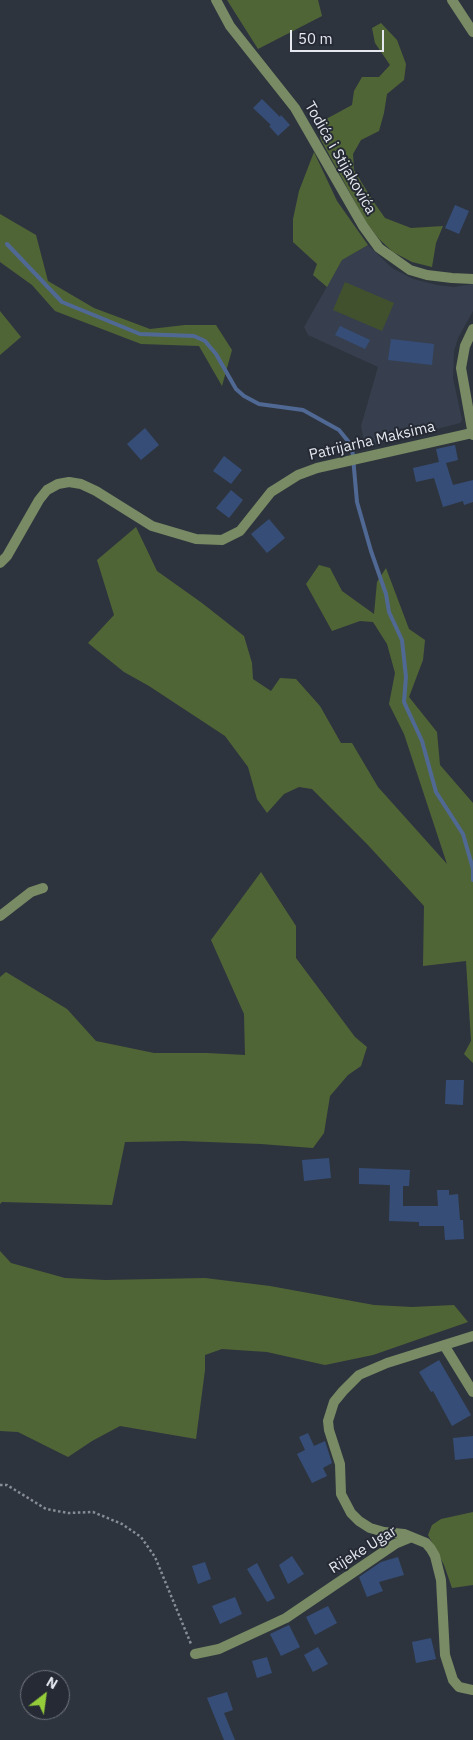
<!DOCTYPE html>
<html>
<head>
<meta charset="utf-8">
<style>
  body { margin:0 }
  #map { position:relative; width:473px; height:1740px; overflow:hidden; background:#2e343e; font-family:"IBM Plex Sans",sans-serif }
  canvas { display:block }
  .north { position:absolute; left:20px; top:1670px; width:50px; height:50px; box-sizing:border-box; background:#252a34; border:1px solid #72767f; border-radius:50%; rotate:30deg; font-size:14px; font-weight:700; line-height:20px; text-align:center; color:#e5e8ef }
  .north::after { content:''; display:block; margin:auto; width:18px; height:22px; background:#95cc3a; clip-path:polygon(50% 0,100% 100%,50% 72%,0 100%) }
  .scale { position:absolute; left:290px; top:30px; width:94px; height:22px; box-sizing:border-box; border:2px solid #e5e8ef; border-top:0; padding-left:6px; font-size:15px; line-height:18px; white-space:nowrap; color:#e5e8ef; -webkit-text-stroke:4px #252a34; paint-order:stroke }
</style>
</head>
<body>
<div id="map">
<canvas width="473" height="1740"></canvas>
<div class="north">N</div>
<div class="scale">50 m</div>
</div>
<script>
const g = document.querySelector('canvas').getContext('2d');
g.lineJoin = 'round';
function fill(path, color) { g.fillStyle = color; g.fill(path, 'evenodd'); }
const shape = rows => new Path2D(rows.map(r => 'M' + r).join(''));
function strokePath(path, color, width, dash) { g.strokeStyle = color; g.lineWidth = width; g.lineCap = dash ? 'butt' : 'round'; g.setLineDash(dash || []); g.stroke(path); }
function drawText(font, color, halo, rows, align = 'center') {
  g.font = font + ' "IBM Plex Sans",sans-serif'; g.lineWidth = 4; g.setLineDash([]); g.textBaseline = 'middle'; g.strokeStyle = halo; g.fillStyle = color; for (const [text, x, y, turn = 0] of rows) {
    g.save(); g.translate(x, y); g.rotate((+turn || 0) * Math.PI / 180); g.textAlign = isNaN(turn) ? turn : align; if (halo) g.strokeText(text, 0, 0); g.fillText(text, 0, 0); g.restore();
  }
}
const built = shape([
  [368,245,392,268,413,279,437,285,454,287,473,284,473,311,458,338,454,351,453,378,462,420,460,423,371,446,364,441,361,426,378,367,308,335,304,327,342,260]
]);
const green = shape([
  [345,282,394,303,382,331,333,310]
]);
const forest = shape([
  [227,0,318,0,322,16,258,49],
  [381,23,397,40,406,64,404,80,387,94,384,113,379,131,361,140,353,154,354,170,373,201,385,218,411,228,443,226,436,243,432,267,412,262,393,252,379,239,366,222,321,140,317,124,352,105,354,91,362,77,379,77,390,65,375,43,372,28],
  [314,152,337,201,368,245,342,260,327,287,313,275,317,264,293,242,293,219,299,191],
  [0,214,36,235,48,281,94,308,150,329,185,325,216,325,232,350,222,386,199,346,141,344,55,311,32,285,0,262],
  [0,311,21,337,0,355],
  [136,527,157,571,202,603,244,636,252,663,253,679,271,691,280,678,296,679,320,706,341,743,352,743,378,787,447,864,404,734,389,704,395,673,387,644,373,622,360,621,332,631,306,584,319,565,330,568,342,591,374,614,377,582,386,568,409,629,425,640,423,660,409,697,437,732,440,765,473,803,473,1063,464,1054,471,1041,466,961,423,966,424,906,367,844,312,789,299,787,284,794,267,813,257,799,248,767,225,736,149,686,124,672,88,643,114,615,97,560],
  [261,872,296,926,296,958,355,1037,367,1047,361,1066,348,1075,330,1096,324,1133,313,1148,261,1144,183,1141,125,1142,112,1205,2,1202,0,1204,0,977,6,972,67,1009,96,1041,154,1053,207,1053,245,1055,244,1014,211,940],
  [0,1251,11,1263,65,1278,105,1280,205,1278,270,1286,374,1305,412,1307,454,1305,468,1322,373,1355,325,1365,267,1352,222,1349,205,1355,205,1370,196,1439,120,1426,92,1441,68,1457,18,1432,0,1431],
  [473,1512,473,1585,452,1588,444,1565,428,1535,432,1525,441,1519]
]);
const stream = shape([
  [7,244,62,302,140,334,194,336,205,341,216,354,236,389,244,396,259,404,303,410,339,430,352,446,357,502,371,551,386,594,389,612,402,640,406,677,404,702,422,741,436,792,463,834,473,869,473,880]
]);
const building = shape([
  [262,99,280,117,281,115,290,125,278,136,269,126,271,125,253,108],
  [455,205,469,211,459,234,445,228],
  [340,326,370,340,365,349,335,335],
  [391,339,434,344,432,365,388,360],
  [145,428,159,445,141,460,127,444],
  [455,445,458,460,446,463,453,485,473,480,473,502,464,505,463,501,443,507,434,478,416,482,413,468,439,462,436,449],
  [224,456,242,470,231,484,213,471],
  [231,490,243,500,229,518,216,508],
  [269,519,285,538,267,553,251,534],
  [446,1080,464,1080,463,1105,445,1104],
  [329,1158,331,1178,304,1181,302,1160],
  [359,1168,410,1170,409,1186,403,1186,403,1206,438,1206,437,1190,449,1190,449,1195,458,1194,460,1220,463,1220,464,1239,445,1240,444,1226,419,1226,419,1222,389,1221,390,1185,359,1184],
  [439,1360,471,1415,452,1426,433,1391,431,1392,419,1372],
  [308,1433,314,1446,325,1441,332,1463,323,1468,327,1476,312,1483,297,1454,305,1450,299,1437],
  [473,1436,473,1458,455,1460,453,1438],
  [292,1556,304,1574,288,1584,279,1565],
  [398,1557,404,1575,379,1582,383,1591,367,1597,359,1577,381,1562],
  [205,1562,211,1579,198,1584,192,1566],
  [257,1563,275,1598,267,1602,247,1569],
  [235,1597,242,1614,220,1624,212,1606],
  [328,1606,337,1623,315,1635,306,1617],
  [289,1625,300,1647,281,1656,270,1634],
  [431,1638,436,1659,416,1663,412,1642],
  [318,1647,328,1664,313,1672,304,1655],
  [267,1657,272,1673,257,1678,252,1661],
  [227,1692,233,1710,224,1713,235,1740,224,1740,207,1698]
]);
const path = shape([
  [0,1485,7,1485,46,1509,68,1513,93,1512,122,1524,141,1537,155,1557,191,1644]
]);
const minor = shape([
  [216,0,230,26,295,108,363,226,379,248,410,270,427,275,452,278,473,279],
  [452,0,473,32],
  [0,563,7,556,39,500,47,490,58,484,69,482,81,484,96,491,152,526,196,539,222,540,240,531,271,492,298,475,317,468,472,433],
  [0,916,31,892,43,888],
  [473,1336,387,1363,359,1375,343,1391,334,1402,328,1421,329,1430,340,1464,341,1494,351,1513,359,1521,370,1528,384,1532,404,1534,426,1543,431,1549,435,1556,441,1580,445,1655,453,1680,459,1687,473,1690],
  [444,1345,473,1392],
  [195,1654,219,1649,286,1618,395,1544,412,1537]
]);
const tertiary = shape([
  [473,329,465,346,461,368,473,435]
]);
const streetNames = [
  ["Todića i Stijakovića",340,158,60],
  ["Patrijarha Maksima",372,441,-13],
  ["Rijeke Ugar",363,1550,-32]
];
fill(built, '#373f4e');
fill(green, '#41512d');
fill(forest, '#506536');
strokePath(stream, '#506994', 4);
fill(building, '#364e77');
strokePath(path, '#888d95', 2.5, [2.5, 2.5]);
strokePath(minor, '#798b64', 10);
strokePath(tertiary, '#798b64', 10);
drawText('15px', '#e5e8ef', '#252a34', streetNames);
</script>
</body>
</html>
